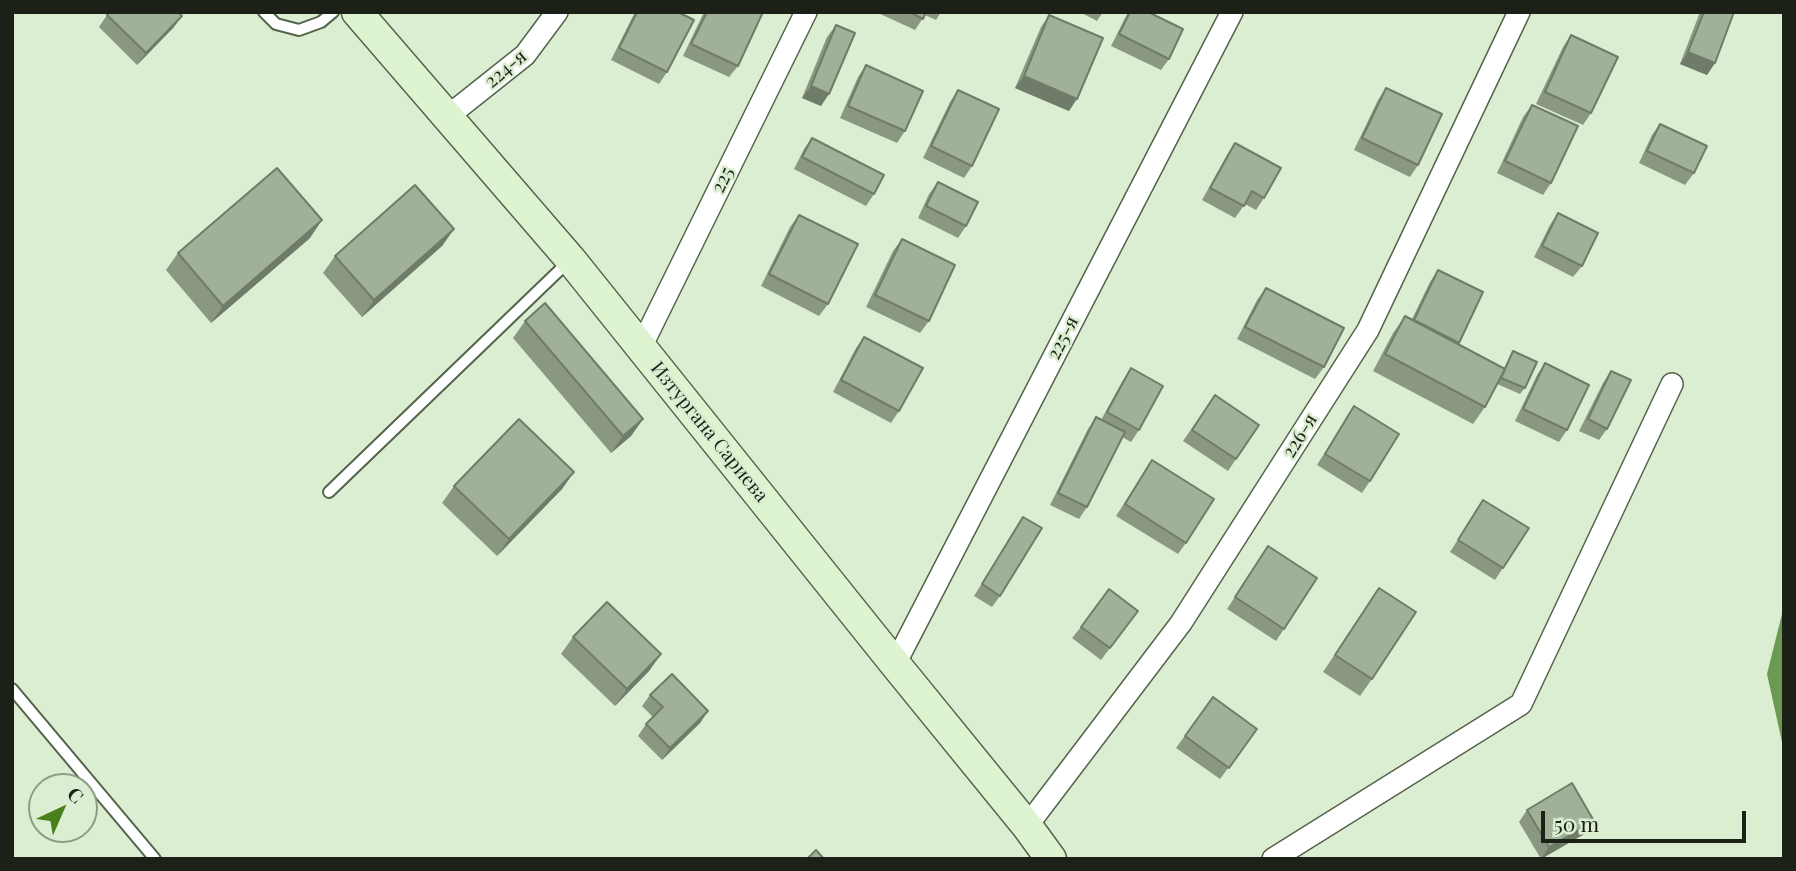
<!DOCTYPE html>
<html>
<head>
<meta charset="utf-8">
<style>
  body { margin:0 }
  #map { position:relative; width:1796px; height:871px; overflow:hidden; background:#dbeed2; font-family:"Playfair Display",serif }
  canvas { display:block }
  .frame { position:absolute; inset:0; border:14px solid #1b2117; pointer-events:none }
  .north { position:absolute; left:28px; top:773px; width:70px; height:70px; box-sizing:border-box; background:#dbeed2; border:2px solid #8e9c87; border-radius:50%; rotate:44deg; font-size:19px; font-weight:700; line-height:28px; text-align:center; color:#1b2117 }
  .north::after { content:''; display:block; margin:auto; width:24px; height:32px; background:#48811c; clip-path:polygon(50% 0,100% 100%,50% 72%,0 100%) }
  .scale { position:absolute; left:1541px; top:811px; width:205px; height:32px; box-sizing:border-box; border:4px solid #1b2117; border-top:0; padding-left:9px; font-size:21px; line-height:24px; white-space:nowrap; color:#1b2117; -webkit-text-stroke:5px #dbeed2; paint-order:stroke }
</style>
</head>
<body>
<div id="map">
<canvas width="1796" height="871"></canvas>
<div class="frame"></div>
<div class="north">С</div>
<div class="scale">50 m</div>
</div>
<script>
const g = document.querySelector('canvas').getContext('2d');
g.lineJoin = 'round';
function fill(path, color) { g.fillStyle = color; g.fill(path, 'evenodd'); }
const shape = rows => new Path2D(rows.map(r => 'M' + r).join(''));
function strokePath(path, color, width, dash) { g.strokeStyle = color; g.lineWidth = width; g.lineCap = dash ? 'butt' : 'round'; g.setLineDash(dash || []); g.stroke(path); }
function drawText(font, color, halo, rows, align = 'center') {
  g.font = font + ' "Playfair Display",serif'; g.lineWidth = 5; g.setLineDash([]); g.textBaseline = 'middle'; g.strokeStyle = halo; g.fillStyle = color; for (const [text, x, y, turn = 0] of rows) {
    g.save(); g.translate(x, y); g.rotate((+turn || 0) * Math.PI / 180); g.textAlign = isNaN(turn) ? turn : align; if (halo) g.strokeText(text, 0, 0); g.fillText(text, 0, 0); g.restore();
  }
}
const water = shape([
  [1784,606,1784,751,1767,674]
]);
const lane = shape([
  [264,12,276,24,299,30,321,22,333,12],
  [329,492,569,261],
  [12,689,155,859]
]);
const street = shape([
  [447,117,525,55,557,12],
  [641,347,806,12],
  [895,664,1232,12],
  [1027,826,1181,623,1368,330,1519,12],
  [1273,859,1521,704,1672,384]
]);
const secondary = shape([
  [357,12,571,260,895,664,1027,826,1051,859]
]);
const wall = shape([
  [635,12,678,12,667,72,659,84,611,60],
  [704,12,763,12,738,66,729,77,683,56],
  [876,12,941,12,936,20,925,15,915,30],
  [1080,12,1103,12,1097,21],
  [1128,12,1148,12,1169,59,1161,70,1111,46],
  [1700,12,1734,12,1715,63,1707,75,1680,64],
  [107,15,182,16,173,28,137,65,99,27],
  [1049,15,1069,111,1015,88,1041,27],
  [836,25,821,106,802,98,827,37],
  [1571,35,1591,113,1583,125,1536,104,1563,47],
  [866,65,905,131,897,143,840,118,858,77],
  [1386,88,1418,165,1410,177,1354,150,1378,100],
  [958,90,972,166,964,178,923,158,950,102],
  [1532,105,1551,183,1543,195,1497,173,1523,117],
  [1660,124,1694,173,1685,185,1639,163,1652,135],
  [812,138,874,194,866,206,794,169,804,149],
  [1235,143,1264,198,1256,210,1245,204,1235,218,1202,200,1227,155],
  [938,182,966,226,958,238,918,218,929,194],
  [1558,213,1582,266,1573,277,1534,257,1550,225],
  [799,215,828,304,819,316,761,286,790,227],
  [454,229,442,246,362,317,323,273,335,256],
  [310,238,211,323,166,270,178,253],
  [902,239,929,321,920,333,866,307,893,251],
  [1438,270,1458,344,1504,368,1513,351,1525,388,1520,394,1497,384,1485,407,1473,424,1373,371,1393,333,1405,316,1412,319,1430,282],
  [1266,288,1324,367,1315,379,1237,339,1257,300],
  [525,321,643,419,631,436,611,453,513,338],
  [864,337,899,411,891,423,833,392,856,348],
  [1545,363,1567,430,1559,442,1515,421,1537,375],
  [1131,368,1139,430,1131,442,1122,437,1087,507,1079,519,1050,505,1088,429,1096,417,1101,420,1123,380],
  [1611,371,1607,429,1599,440,1579,431,1603,383],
  [1215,395,1259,425,1228,471,1183,441],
  [1354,406,1370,481,1362,493,1317,465],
  [1152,460,1186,543,1178,554,1116,516],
  [574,472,562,489,497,556,442,503,454,486],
  [1483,500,1503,568,1495,580,1450,552],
  [1023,517,1000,596,992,607,974,596],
  [1268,546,1284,629,1276,641,1227,609],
  [1379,588,1372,679,1360,696,1323,672],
  [1138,611,1101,660,1072,638,1081,627],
  [573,637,661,654,649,671,615,706,561,654],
  [650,695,708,711,700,723,662,760,638,736,646,724,653,717,642,706],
  [1213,697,1257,729,1220,779,1176,748],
  [1527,810,1586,833,1541,859,1519,822]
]);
const shadedWall = shape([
  [182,16,173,28,137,65,146,53],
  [1688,52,1715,63,1707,75,1680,64],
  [1024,76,1077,99,1069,111,1015,88],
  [811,86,829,94,821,106,802,98],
  [322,220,310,238,211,323,223,306],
  [454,229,442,246,362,317,374,300],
  [643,419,631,436,611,453,623,436],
  [574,472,562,489,497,556,509,539],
  [661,654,649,671,615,706,627,689],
  [708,711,700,723,662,760,670,748],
  [1594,821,1586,833,1541,859,1549,847]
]);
const building = shape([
  [110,12,178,12,182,16,146,53,107,15,110,12],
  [637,12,678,12,694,20,667,72,619,48,637,12],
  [707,12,763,12,738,66,691,44,707,12],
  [910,12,926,12,923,19,910,12],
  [1130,12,1148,12,1183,29,1169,59,1119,34,1130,12],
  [1704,12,1734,12,1715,63,1688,52,1704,12],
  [1049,15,1103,38,1077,99,1024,76,1049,15],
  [836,25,855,33,829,94,811,86,836,25],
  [1571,35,1618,57,1591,113,1545,92,1571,35],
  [866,65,923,91,905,131,848,106,866,65],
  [1386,88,1442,114,1418,165,1362,138,1386,88],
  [958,90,999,109,972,166,931,146,958,90],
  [1532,105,1578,126,1551,183,1505,161,1532,105],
  [1660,124,1707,146,1694,173,1647,151,1660,124],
  [812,138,884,175,874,194,802,157,812,138],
  [1235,143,1281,168,1264,198,1252,191,1244,206,1210,188,1235,143],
  [277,168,322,220,223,306,178,253,277,168],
  [938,182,978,202,966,226,926,206,938,182],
  [415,185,454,229,374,300,335,256,415,185],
  [1558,213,1598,233,1582,266,1542,246,1558,213],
  [799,215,858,244,828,304,769,274,799,215],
  [902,239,955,265,929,321,875,295,902,239],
  [1438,270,1483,292,1459,343,1414,320,1438,270],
  [1266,288,1344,328,1324,367,1245,327,1266,288],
  [545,303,643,419,623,436,525,321,545,303],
  [1405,316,1505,369,1485,407,1385,354,1405,316],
  [864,337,923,368,899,411,841,380,864,337],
  [1513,351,1537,362,1525,388,1501,378,1513,351],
  [1545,363,1589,385,1567,430,1523,409,1545,363],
  [1131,368,1163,386,1139,430,1107,412,1131,368],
  [1611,371,1631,380,1607,429,1588,419,1611,371],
  [1215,395,1259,425,1236,459,1192,430,1215,395],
  [1354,406,1399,434,1370,481,1325,454,1354,406],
  [1096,417,1125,432,1087,507,1058,493,1096,417],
  [519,419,574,472,509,539,454,486,519,419],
  [1152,460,1214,499,1186,543,1125,504,1152,460],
  [1483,500,1529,528,1503,568,1458,540,1483,500],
  [1023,517,1042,528,1000,596,982,584,1023,517],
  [1268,546,1317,578,1284,629,1235,597,1268,546],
  [1379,588,1416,612,1372,679,1335,655,1379,588],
  [1109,589,1138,611,1110,648,1081,627,1109,589],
  [607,602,661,654,627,689,573,637,607,602],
  [672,674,708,711,670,748,646,724,663,707,650,695,672,674],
  [1213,697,1257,729,1229,768,1185,736,1213,697],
  [1572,783,1594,821,1549,847,1527,810,1572,783],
  [816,850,824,859,807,859,816,850]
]);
const streetNames = [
  ["224-я",506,69,-40],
  ["225",723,180,-64],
  ["225-я",1063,338,-63],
  ["Изтургана Сариева",709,432,51],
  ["226-я",1300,436,-58]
];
fill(water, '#6c9952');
strokePath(lane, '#54644c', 14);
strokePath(street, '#54644c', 24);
strokePath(secondary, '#54644c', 33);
strokePath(lane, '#fff', 10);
strokePath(street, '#fff', 21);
strokePath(secondary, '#def4d0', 30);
fill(wall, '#8a9882');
fill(shadedWall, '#707c6a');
fill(building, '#a0b197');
strokePath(building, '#707c6a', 2);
drawText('19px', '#1b2117', '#dbeed2', streetNames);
</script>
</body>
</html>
